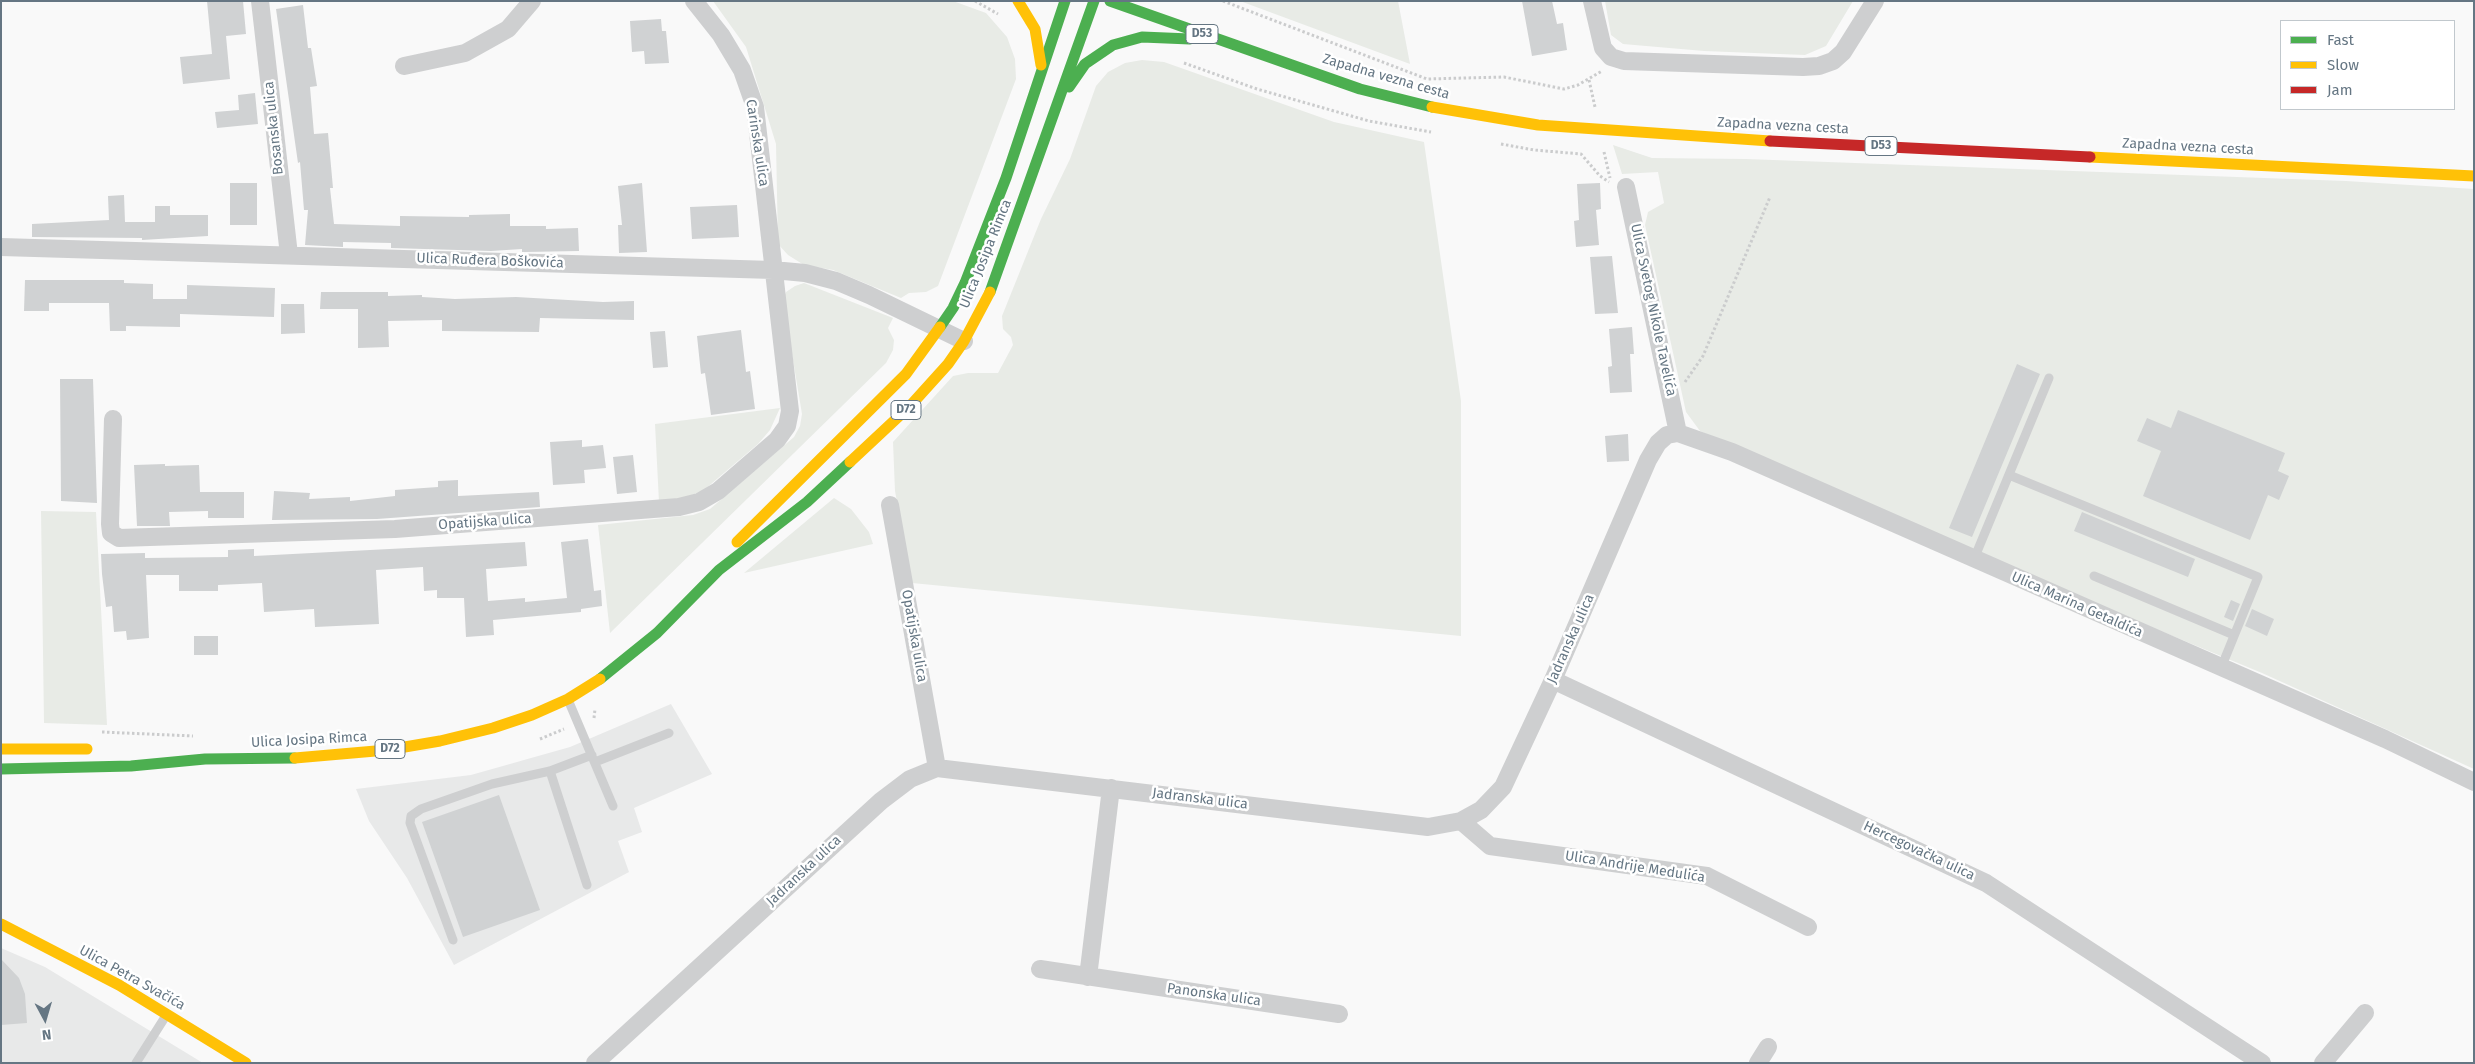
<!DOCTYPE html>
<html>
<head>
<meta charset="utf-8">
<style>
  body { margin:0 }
  #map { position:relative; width:2475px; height:1064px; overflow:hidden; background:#f9f9f9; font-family:"Fira Sans",sans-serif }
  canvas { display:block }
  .frame { position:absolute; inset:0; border:2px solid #657683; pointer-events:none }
  .legend { position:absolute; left:2280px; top:20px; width:175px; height:90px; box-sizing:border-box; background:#fff; border:1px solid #c1c8cd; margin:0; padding:6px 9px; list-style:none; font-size:15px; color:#657683 }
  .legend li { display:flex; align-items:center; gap:10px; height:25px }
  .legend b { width:25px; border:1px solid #c1c8cd }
  .north { position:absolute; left:20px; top:994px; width:50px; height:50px; -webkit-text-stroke:4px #fff; paint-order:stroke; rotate:174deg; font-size:14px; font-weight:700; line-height:20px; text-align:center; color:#657683 }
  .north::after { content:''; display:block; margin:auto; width:18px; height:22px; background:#657683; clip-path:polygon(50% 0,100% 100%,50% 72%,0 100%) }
</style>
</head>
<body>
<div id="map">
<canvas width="2475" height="1064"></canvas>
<div class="frame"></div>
<ul class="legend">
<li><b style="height:6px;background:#4caf50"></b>Fast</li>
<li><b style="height:6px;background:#ffc107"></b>Slow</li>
<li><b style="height:6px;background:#c62828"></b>Jam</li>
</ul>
<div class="north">N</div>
</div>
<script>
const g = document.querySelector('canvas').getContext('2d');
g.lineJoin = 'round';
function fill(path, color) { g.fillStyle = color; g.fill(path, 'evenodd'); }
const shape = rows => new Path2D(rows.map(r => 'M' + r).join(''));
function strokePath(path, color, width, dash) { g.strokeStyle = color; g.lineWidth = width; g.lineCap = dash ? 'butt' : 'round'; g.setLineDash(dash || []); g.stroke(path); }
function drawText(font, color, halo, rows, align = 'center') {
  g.font = font + ' "Fira Sans",sans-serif'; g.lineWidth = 5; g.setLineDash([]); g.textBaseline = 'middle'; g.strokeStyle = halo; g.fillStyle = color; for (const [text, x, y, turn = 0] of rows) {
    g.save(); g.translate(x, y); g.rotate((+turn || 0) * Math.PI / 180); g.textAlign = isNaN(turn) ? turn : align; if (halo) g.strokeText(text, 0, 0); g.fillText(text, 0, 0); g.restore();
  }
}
const built = shape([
  [671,704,712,774,634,808,642,832,618,841,629,872,454,965,407,878,369,821,356,789,471,775,570,747],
  [1,948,45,967,203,1063,1,1063]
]);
const green = shape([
  [713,1,953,1,986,13,1007,37,1015,59,1016,79,938,286,926,292,909,293,901,298,833,270,804,265,788,255,778,244,776,144,746,47],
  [1240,1,1398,1,1410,64],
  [1605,1,1853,1,1826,46,1805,55,1704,51,1623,44,1611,35],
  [1142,60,1164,62,1334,122,1424,142,1461,401,1461,636,912,583,895,491,893,442,953,376,968,373,998,373,1013,345,1011,337,1003,329,1002,316,1041,219,1070,159,1096,86,1108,72,1125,63],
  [1613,145,1652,158,1746,159,2346,181,2474,189,2474,769,2262,673,1858,506,1700,431,1686,412,1645,225,1648,212,1664,203,1658,172,1622,174],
  [804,283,893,318,888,328,894,340,893,350,886,363,610,633,598,525,693,515,710,509,794,437,800,426,802,414,783,300,786,292,795,286],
  [780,408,770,430,758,444,704,490,683,499,659,502,655,424],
  [834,498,851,509,869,532,873,544,744,573],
  [41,511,96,512,107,725,44,723]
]);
const building = shape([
  [207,1,243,1,246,34,226,36,230,79,183,84,180,57,212,54],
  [1522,1,1552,1,1557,24,1563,23,1567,50,1532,56],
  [303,5,308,48,311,48,317,86,310,87,314,134,328,133,333,188,330,188,334,224,400,226,400,216,469,217,469,215,510,214,510,226,546,226,546,229,578,228,579,251,525,252,522,252,522,249,491,251,391,248,391,243,343,242,343,247,305,245,308,210,304,210,300,162,298,163,276,9],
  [661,19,662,31,666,31,669,63,645,64,644,51,632,52,630,21],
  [255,93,258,124,217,128,215,112,239,110,238,95],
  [230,183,257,183,257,225,230,225],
  [642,183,647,252,619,253,618,225,622,225,618,186],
  [1600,183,1601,209,1596,210,1599,245,1576,247,1574,221,1579,220,1577,184],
  [124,195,125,222,155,222,155,206,170,206,170,215,208,215,208,236,142,240,142,238,32,237,32,224,109,220,108,196],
  [737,205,739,237,692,239,690,207],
  [1612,256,1618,313,1595,314,1590,257],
  [25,280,124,280,124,283,153,284,153,299,187,299,187,285,275,288,274,317,180,314,180,327,126,326,126,331,110,331,109,303,49,303,49,311,24,311],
  [321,292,388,292,388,296,422,295,422,297,455,299,516,297,603,302,634,301,634,320,540,318,539,332,442,331,442,320,388,321,389,347,358,348,358,309,320,309],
  [281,304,304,304,305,333,281,334],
  [1632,327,1634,354,1630,354,1632,392,1610,393,1608,367,1612,366,1609,329],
  [741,330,746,372,750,371,755,409,711,415,705,373,701,374,697,336],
  [665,331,668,367,653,368,650,332],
  [2017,364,2040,374,1972,537,1949,528],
  [60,379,93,379,97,503,61,501],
  [2178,410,2285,453,2278,471,2289,476,2279,500,2268,495,2250,540,2143,496,2161,451,2137,441,2147,418,2171,428],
  [1628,434,1629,461,1607,462,1605,436],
  [582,440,582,447,603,445,606,468,584,470,585,483,553,485,550,442],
  [633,455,637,492,617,494,613,457],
  [165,464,165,466,199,465,200,492,244,492,244,518,208,518,208,511,169,512,170,526,137,526,134,465],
  [458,480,458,496,539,492,540,507,377,519,272,520,274,491,310,493,309,499,350,497,350,501,395,496,395,490,438,487,438,481],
  [2082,512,2195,559,2188,577,2074,531],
  [588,539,594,591,601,590,602,606,581,609,581,612,493,620,494,635,466,637,464,598,437,598,437,590,424,591,423,567,376,570,379,624,315,627,314,609,264,612,262,583,218,585,218,591,179,591,179,575,146,575,149,638,127,640,126,631,114,632,112,606,106,607,102,574,101,554,145,553,145,558,228,557,228,550,254,549,254,556,525,542,527,566,486,569,488,601,525,598,525,602,567,598,561,542],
  [2231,600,2240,604,2233,621,2224,617],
  [2252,609,2274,619,2267,636,2245,626],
  [194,636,218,636,218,655,194,655],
  [499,795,540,910,463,937,422,822],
  [1,959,19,978,25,994,27,1023,1,1025]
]);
const path = shape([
  [975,1,998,14],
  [1223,1,1427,79,1504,77,1564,89,1578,85,1602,71],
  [1184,63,1257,89,1369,121,1431,132],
  [1589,80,1595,107],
  [1501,144,1534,150,1581,154,1600,176,1609,182],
  [1604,152,1610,178],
  [1685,382,1703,356,1770,197],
  [594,718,595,709],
  [102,732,193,736],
  [540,739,564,729]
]);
const lane = shape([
  [2009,475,2258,577,2221,668],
  [1974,559,2049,378],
  [2094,576,2234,635],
  [569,702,613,806],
  [595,762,669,733],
  [550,771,587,885],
  [453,940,410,823,411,816,421,809,492,784,550,771,592,755],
  [136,1063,167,1014]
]);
const street = shape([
  [260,1,289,255],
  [1592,1,1603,48,1611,57,1624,61,1803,67,1819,66,1833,61,1843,52,1875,1],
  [404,66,465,53,508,29,532,1],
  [1626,187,1678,433],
  [1,247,773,270,805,273,836,281,869,295,964,341],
  [113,419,110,524,111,533,119,538,395,529,679,507,699,502,718,491,777,440,787,426,790,411,755,107,742,70,721,35,694,1],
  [1678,433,1732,452,2385,739,2474,782],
  [890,505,937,768],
  [1553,680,1986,883,2262,1063],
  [1461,821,1490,846,1707,876,1808,927],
  [1040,969,1339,1014],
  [1088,977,1111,788],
  [595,1063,881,801,910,779,937,768,1428,827,1461,821,1481,810,1503,787,1553,680,1648,460,1658,443,1667,435,1678,433],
  [1758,1063,1768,1047],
  [2323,1063,2365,1013]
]);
const fast = shape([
  [1110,1,1360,89,1432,107],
  [1069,87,1085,64,1113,45,1142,37,1190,39],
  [990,292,1094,1],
  [940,327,953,308,965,283,1006,178,1065,1],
  [600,679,657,633,719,570,807,502,850,462],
  [1,769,131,766,205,759,295,758]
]);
const slow = shape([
  [1018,1,1035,29,1041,65],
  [1432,107,1538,125,1770,141],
  [2090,157,2474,176],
  [850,462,911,405,948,364,964,341,990,292],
  [737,542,906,374,940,327],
  [1,749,87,749],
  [295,758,387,750,440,741,493,728,532,715,568,699,600,679],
  [1,924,119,985,246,1063]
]);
const jam = shape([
  [1770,141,2090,157]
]);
const shields = [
  [1202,34,32],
  [1881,146,32],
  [906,410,30],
  [390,749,30]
];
const shieldNames = [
  ["D53",1202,34],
  ["D53",1881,146],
  ["D72",906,410],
  ["D72",390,749]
];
const streetNames = [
  ["Zapadna vezna cesta",1386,77,16],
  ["Zapadna vezna cesta",1783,126,3],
  ["Bosanska ulica",274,128,-96],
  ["Carinska ulica",757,143,81],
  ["Zapadna vezna cesta",2188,147,3],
  ["Ulica Josipa Rimca",986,254,-68],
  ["Ulica Ruđera Boškovića",490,261,2],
  ["Ulica Svetog Nikole Tavelića",1653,310,78],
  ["Opatijska ulica",485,522,-4],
  ["Ulica Marina Getaldića",2077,605,24],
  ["Opatijska ulica",914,636,80],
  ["Jadranska ulica",1571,639,-66],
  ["Ulica Josipa Rimca",309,740,-3],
  ["Jadranska ulica",1200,799,7],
  ["Hercegovačka ulica",1919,851,25],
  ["Ulica Andrije Medulića",1635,867,9],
  ["Jadranska ulica",804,871,-43],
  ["Ulica Petra Svačića",132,978,29],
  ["Panonska ulica",1214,995,8]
];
fill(built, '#e8e9e9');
fill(green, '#e8ebe6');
fill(building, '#d0d2d3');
strokePath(path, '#cbcccd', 3, [2.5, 2.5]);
strokePath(lane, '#cecfd0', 9);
strokePath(street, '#cecfd0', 18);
strokePath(fast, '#4caf50', 11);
strokePath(slow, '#ffc107', 11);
strokePath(jam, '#c62828', 11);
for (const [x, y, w] of shields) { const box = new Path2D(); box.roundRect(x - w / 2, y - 9.5, w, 19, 4); g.fillStyle = '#fff'; g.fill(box); strokePath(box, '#657683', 1); }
drawText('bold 12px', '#657683', null, shieldNames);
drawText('14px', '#657683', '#fff', streetNames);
</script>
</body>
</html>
